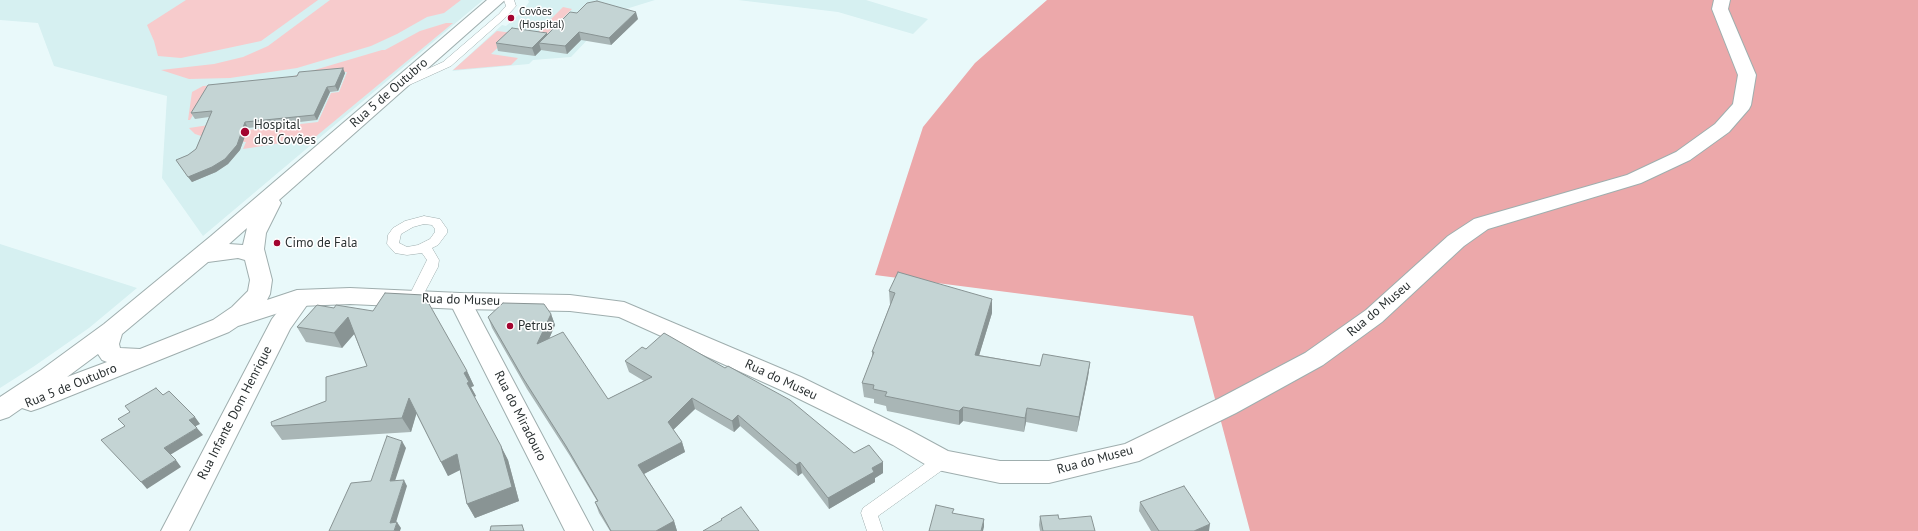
<!DOCTYPE html>
<html>
<head>
<meta charset="utf-8">
<style>
  body { margin:0 }
  canvas { display:block; background:#e9f9fa }
</style>
</head>
<body>
<canvas width="1918" height="531"></canvas>
<script>
const g = document.querySelector('canvas').getContext('2d');
g.lineJoin = 'round';
function fill(path, color) { g.fillStyle = color; g.fill(path, 'evenodd'); }
const shape = rows => new Path2D(rows.map(r => 'M' + r).join(''));
function strokePath(path, color, width, dash) { g.strokeStyle = color; g.lineWidth = width; g.lineCap = dash ? 'butt' : 'round'; g.setLineDash(dash || []); g.stroke(path); }
function drawText(font, color, halo, rows, align = 'center') {
  g.font = font + ' "PT Sans",sans-serif'; g.lineWidth = 3; g.setLineDash([]); g.textBaseline = 'middle'; g.strokeStyle = halo; g.fillStyle = color; for (const [text, x, y, turn = 0] of rows) {
    g.save(); g.translate(x, y); g.rotate((+turn || 0) * Math.PI / 180); g.textAlign = isNaN(turn) ? turn : align; if (halo) g.strokeText(text, 0, 0); g.fillText(text, 0, 0); g.restore();
  }
}
const built = shape([
  [0,0,483,0,203,236,162,178,167,96,54,66,38,23,0,20],
  [528,0,655,0,613,13,571,57,533,60,529,64,452,71,502,25,506,26,522,12,529,2],
  [738,0,866,0,928,19,913,34,838,12],
  [0,244,137,288,89,328,33,367,0,388]
]);
const green = shape([
  [186,0,318,0,261,41,181,58,158,56,154,41,147,25],
  [330,0,461,0,444,13,427,17,397,34,371,46,297,68,230,78,189,79,161,70,214,64,243,57,268,46],
  [563,7,572,9,544,37,534,36],
  [446,23,453,23,314,138,243,149,246,142,213,140,195,134,189,128,209,125,222,133,318,122,331,93,339,92,347,72,284,79,382,50,385,50,420,31],
  [497,31,513,33,491,54,518,58,511,65,453,70],
  [218,85,208,89,190,120,188,120,192,92,203,86]
]);
const forest = shape([
  [1047,0,1918,0,1918,531,1250,531,1193,316,875,275,923,127,975,63]
]);
const service = shape([
  [504,0,514,0,516,6,505,18,451,66,407,86,399,86,398,84,399,82,443,62,499,14,506,6,504,0],
  [424,216,440,219,447,229,447,233,438,245,432,248,439,260,438,267,420,301,415,303,410,301,408,298,427,260,422,253,407,255,395,253,387,244,388,235,393,228,405,221,424,216],
  [424,224,432,225,435,229,435,232,430,239,418,245,407,247,399,243,401,234,413,227,424,224],
  [942,455,948,456,950,461,948,466,878,516,883,531,867,531,861,513,863,508,936,456,942,455]
]);
const minor = shape([
  [301,290,309,292,312,298,290,329,189,531,161,531,272,319,293,292,301,290],
  [460,293,468,295,471,301,593,531,565,531,449,301,452,295,460,293]
]);
const tertiary = shape([
  [487,0,505,0,279,200,281,203,266,233,264,249,272,280,270,294,267,300,297,290,350,288,460,293,570,295,624,302,801,377,911,431,948,451,1000,461,1049,461,1125,444,1218,399,1305,353,1366,310,1448,236,1474,219,1627,175,1676,152,1715,124,1733,104,1738,75,1712,9,1714,0,1730,0,1728,9,1756,75,1751,105,1749,109,1729,132,1690,160,1641,183,1488,229,1464,246,1382,322,1323,365,1236,413,1139,461,1049,483,1000,483,933,469,893,445,783,391,619,317,570,311,460,309,350,304,300,306,238,326,229,332,40,408,31,411,22,408,9,417,0,420,0,397,41,370,104,324,211,236,487,0],
  [247,228,243,245,229,244,247,228],
  [238,258,245,260,250,280,248,291,232,307,213,320,140,349,120,348,119,344,122,334,208,262,238,258],
  [98,354,102,360,107,362,67,377,98,354]
]);
const wall = shape([
  [638,19,611,45,581,40,567,54,541,50,535,56,498,51,496,43],
  [345,73,338,91,330,92,317,120,248,128,240,150,228,164,216,172,192,182,176,160,188,155,196,149,209,117,195,119,191,113,297,76],
  [889,291,992,299,992,313,979,355,1040,366,1090,362,1088,377,1077,432,1026,422,1024,432,963,421,959,425,887,411,886,406,874,403,874,399,864,397,862,383,872,357,872,352,890,305],
  [317,305,467,371,474,386,471,387,476,396,474,397,508,460,519,501,475,518,467,504,460,470,448,476,416,413,411,432,282,440,272,426,326,401,367,366,354,334,342,348,306,342,297,327],
  [551,314,555,325,549,339,608,399,644,381,629,372,625,361,854,453,883,462,883,473,875,478,875,482,829,509,802,473,798,476,740,426,734,432,695,409,673,430,682,442,685,452,644,474,674,521,677,531,610,531,599,513,595,502,597,501,570,456,527,389,492,328,488,317],
  [1140,502,1209,531,1151,531,1139,511],
  [1040,516,1059,519,1095,531,1040,531,1039,525]
]);
const shadedWall = shape([
  [636,12,638,19,611,45,609,38],
  [579,32,581,40,567,54,565,46],
  [547,33,550,41,539,43,541,50,535,56,532,48],
  [343,68,345,73,338,91,335,86],
  [327,87,330,92,317,120,314,115],
  [245,122,248,128,240,150,228,164,216,172,192,182,188,177],
  [992,299,992,313,975,369,975,355],
  [551,314,555,325,542,355,537,344],
  [348,317,356,332,342,348,334,333],
  [1090,362,1088,377,1077,432,1079,417],
  [467,371,474,386,471,387,476,396,474,397,467,383,464,373],
  [409,398,417,412,411,432,402,418],
  [692,398,695,409,671,432,668,422],
  [963,407,963,421,959,425,959,411],
  [1027,408,1026,422,1024,432,1025,418],
  [738,415,740,426,734,432,732,421],
  [195,417,200,424,194,427,189,420],
  [197,428,203,435,170,455,164,448],
  [402,441,406,448,393,487,390,481],
  [682,442,685,452,642,475,638,465],
  [501,446,508,460,519,501,475,518,467,504],
  [457,454,464,468,448,476,441,462],
  [176,460,181,467,147,489,141,482],
  [800,462,802,473,798,476,796,465],
  [883,462,883,473,875,478,875,482,829,509,828,498,872,468],
  [404,480,407,486,394,529,390,523],
  [984,519,984,527,983,531,981,531],
  [674,521,677,531,656,531],
  [397,522,401,528,400,531,394,531],
  [1210,524,1209,531,1194,531]
]);
const building = shape([
  [597,1,636,12,609,38,579,32,565,46,539,43,570,12,577,13,587,3,597,1],
  [512,28,547,33,532,48,496,43,512,28],
  [343,68,335,86,327,87,314,115,245,122,237,145,225,159,212,167,188,177,176,160,188,155,196,149,212,111,191,113,208,85,297,76,299,72,343,68],
  [898,272,992,299,975,355,1040,366,1043,354,1090,362,1079,417,1027,408,1025,418,963,407,959,411,885,396,887,392,873,389,874,385,862,383,874,352,872,352,895,293,889,291,898,272],
  [385,293,424,295,467,371,464,373,469,382,467,383,501,446,512,487,467,504,457,454,441,462,409,398,402,418,272,426,271,422,326,401,326,377,367,366,348,317,334,333,297,327,317,305,334,308,336,305,373,311,385,293],
  [503,303,544,304,551,314,537,344,563,332,608,399,652,377,625,361,642,347,646,349,664,333,725,368,728,366,790,400,854,453,869,445,883,462,872,468,874,472,828,498,800,462,796,465,738,415,732,421,692,398,668,422,682,442,638,465,674,521,656,531,611,531,595,502,598,501,566,446,523,378,488,317,503,303],
  [156,388,163,395,169,391,195,417,189,420,197,428,164,448,176,460,141,482,101,440,125,426,118,419,130,412,125,406,156,388],
  [387,436,402,441,390,481,404,480,390,523,397,522,394,531,329,531,351,483,371,481,387,436],
  [1184,486,1210,524,1194,531,1159,531,1140,502,1184,486],
  [936,505,954,509,952,513,984,519,981,531,929,531,936,505],
  [741,507,759,531,703,531,722,520,721,519,741,507],
  [1058,515,1059,519,1091,516,1095,531,1043,531,1040,516,1058,515],
  [522,525,524,531,490,531,491,526,522,525]
]);
const markers = [
  [511,18,4,"#a30430"],
  [245,132,5,"#a30430"],
  [277,243,4,"#a30430"],
  [510,326,4,"#a30430"]
];
const farPoinames = [
  ["Covões",519,12],
  ["(Hospital)",519,25]
];
const streetNames = [
  ["Rua 5 de Outubro",389,93,-41],
  ["Rua do Museu",461,300,2],
  ["Rua do Museu",1379,309,-40],
  ["Rua do Museu",781,380,25],
  ["Rua 5 de Outubro",71,386,-22],
  ["Rua Infante Dom Henrique",235,413,-63],
  ["Rua do Miradouro",520,416,63],
  ["Rua do Museu",1095,460,-15]
];
const poiNames = [
  ["Hospital",254,125],
  ["dos Covões",254,140],
  ["Cimo de Fala",285,243],
  ["Petrus",518,326]
];
fill(built, '#d6f0f1');
fill(green, '#f7cbcc');
fill(forest, '#eca8aa');
strokePath(service, '#9faeae', 1);
strokePath(minor, '#9faeae', 2);
strokePath(tertiary, '#9faeae', 2);
fill(service, '#fff');
fill(minor, '#fff');
fill(tertiary, '#fff');
fill(wall, '#a9b6b6');
fill(shadedWall, '#899494');
fill(building, '#c4d4d4');
strokePath(building, '#899494', 1);
for (const [x, y, r, color] of markers) { const dot = new Path2D(); dot.arc(x, y, r, 0, 2 * Math.PI); g.fillStyle = color; g.fill(dot); strokePath(dot, '#fff', 1.5); }
drawText('11px', '#2a3031', '#fff', farPoinames, 'left');
drawText('13px', '#2a3031', '#fff', streetNames);
drawText('13px', '#2a3031', '#fff', poiNames, 'left');
</script>
</body>
</html>
